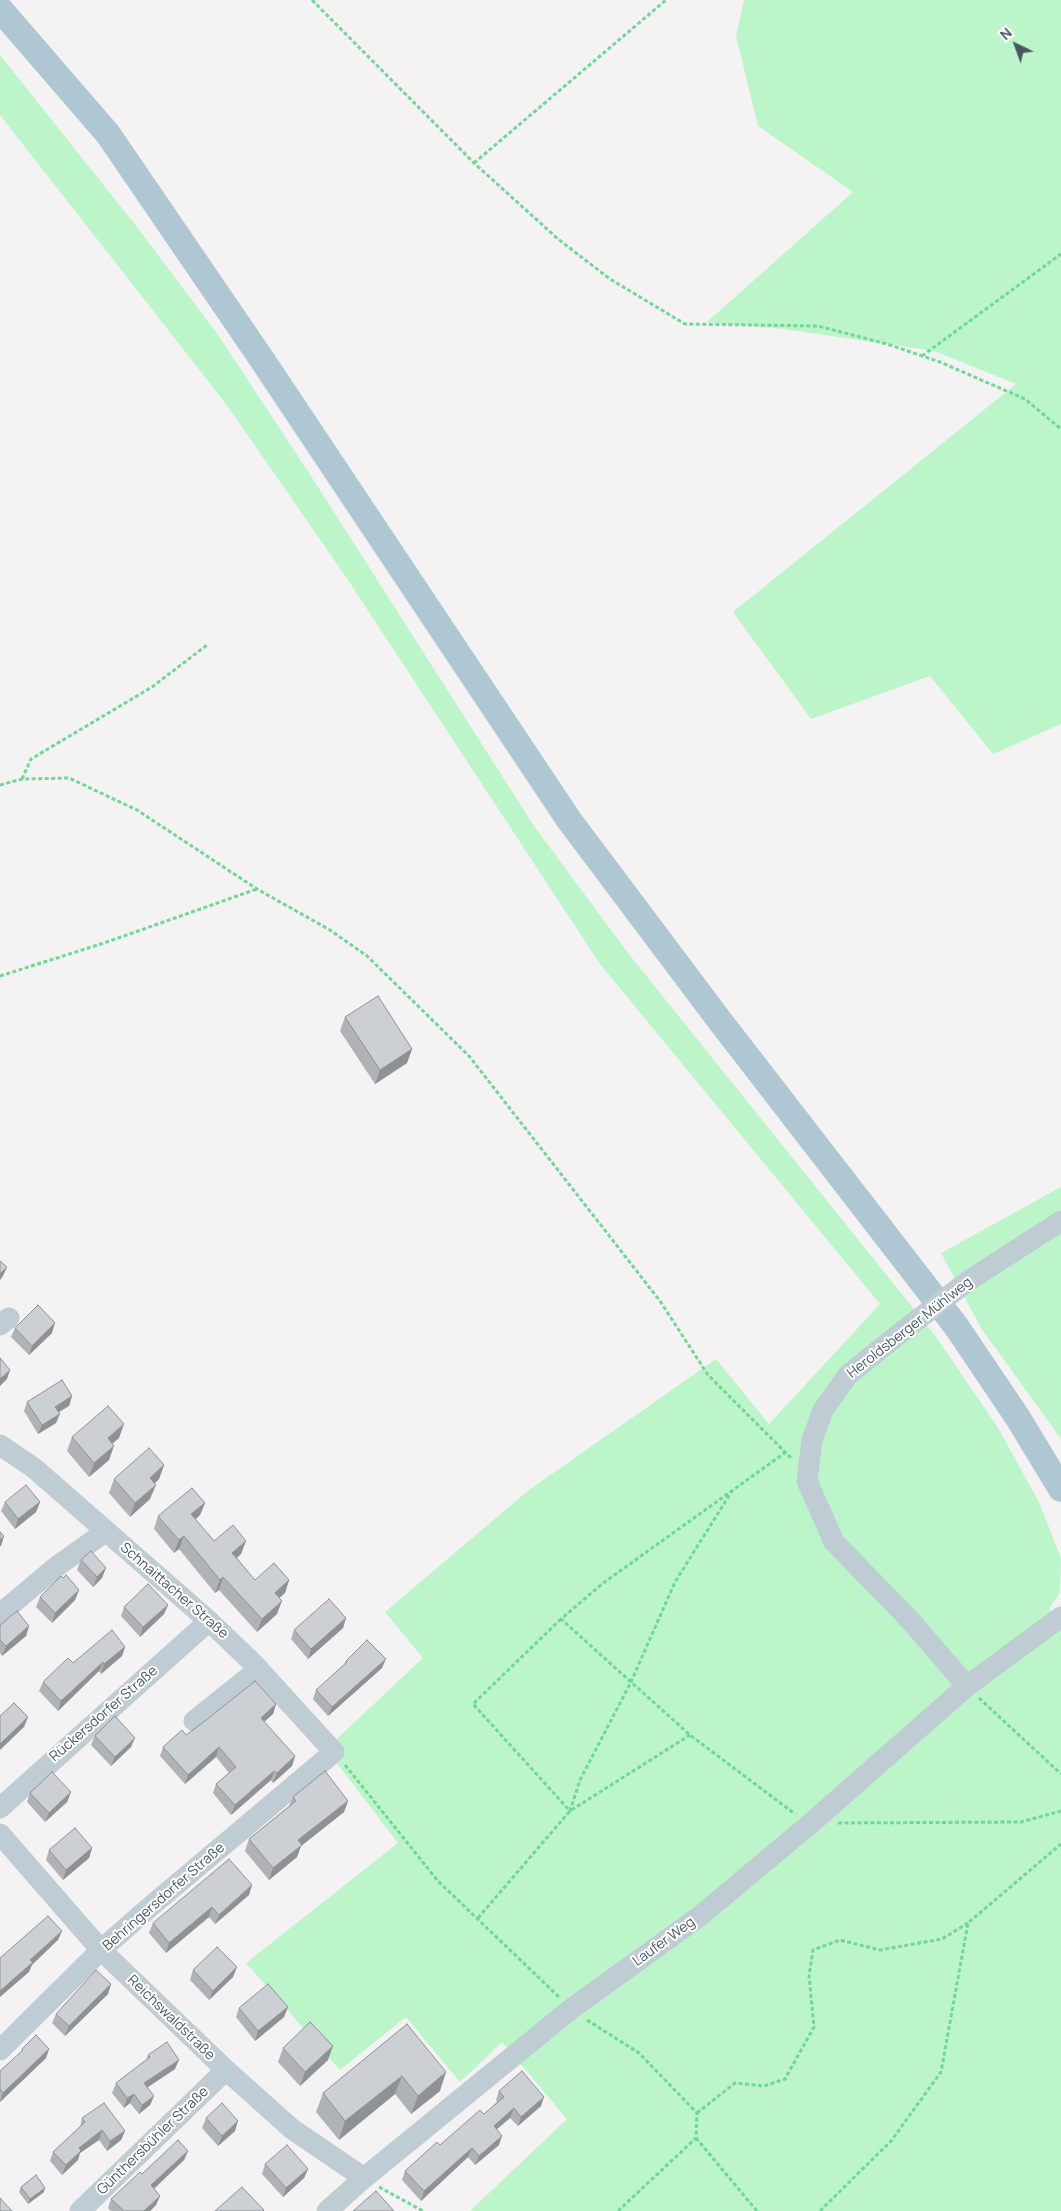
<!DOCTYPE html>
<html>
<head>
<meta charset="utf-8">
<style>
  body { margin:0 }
  #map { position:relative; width:1061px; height:2211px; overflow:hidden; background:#f4f2f2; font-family:Manrope,sans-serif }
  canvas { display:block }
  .north { position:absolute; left:991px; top:20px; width:50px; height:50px; -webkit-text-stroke:4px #fff; paint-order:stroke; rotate:318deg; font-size:14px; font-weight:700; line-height:20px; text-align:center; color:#475962 }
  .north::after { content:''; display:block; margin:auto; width:18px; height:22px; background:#475962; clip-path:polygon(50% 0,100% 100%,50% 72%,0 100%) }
</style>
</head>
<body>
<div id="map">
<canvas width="1061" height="2211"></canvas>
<div class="north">N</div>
</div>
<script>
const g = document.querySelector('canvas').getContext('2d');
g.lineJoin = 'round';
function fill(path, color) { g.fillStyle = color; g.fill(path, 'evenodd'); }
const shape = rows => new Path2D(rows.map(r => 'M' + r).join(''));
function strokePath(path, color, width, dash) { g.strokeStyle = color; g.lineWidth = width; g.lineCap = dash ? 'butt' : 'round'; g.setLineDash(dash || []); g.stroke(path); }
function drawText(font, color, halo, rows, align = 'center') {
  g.font = font + ' Manrope,sans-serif'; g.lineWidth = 4; g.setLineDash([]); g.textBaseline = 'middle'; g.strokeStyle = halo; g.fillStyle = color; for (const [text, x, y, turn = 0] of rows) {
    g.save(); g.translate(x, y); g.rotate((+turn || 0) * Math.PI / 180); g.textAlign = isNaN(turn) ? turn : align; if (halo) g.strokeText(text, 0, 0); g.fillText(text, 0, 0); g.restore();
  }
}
const green = shape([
  [744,0,1061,0,1061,724,993,754,930,676,811,719,733,612,1016,384,934,351,784,329,707,322,853,192,758,126,736,36],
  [0,55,137,227,216,332,311,476,534,826,628,953,934,1334,997,1426,1039,1502,1061,1558,1060,1592,1049,1609,1061,1626,1061,2211,470,2211,567,2119,502,2042,460,2082,406,2017,340,2070,246,1963,398,1843,326,1749,423,1658,385,1612,529,1490,716,1359,769,1424,880,1304,600,964,346,577,226,404,0,115],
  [1061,1187,1061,1439,981,1328,941,1253]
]);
const path = shape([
  [312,0,474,163,558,239,610,279,685,324,818,326,887,344,940,362,1025,399,1061,429],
  [474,163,666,0],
  [922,356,1061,254],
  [22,779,31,759,152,687,207,645],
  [0,785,22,779,69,778,137,810,257,889,330,930,367,956,469,1056,660,1301,708,1375,791,1458],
  [0,976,104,943,257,889],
  [786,1452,602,1584,561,1619,690,1735,795,1814],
  [561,1619,473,1704,570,1811,580,1780,631,1682,675,1582,732,1491],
  [979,1698,1061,1774],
  [345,1765,438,1881,559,1997],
  [838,1823,1021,1822,1061,1811],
  [478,1918,570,1811,690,1735],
  [587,2020,639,2053,697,2113,696,2138,618,2211],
  [697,2113,735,2083,764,2086,785,2079,814,2027,809,1976,813,1950,840,1940,880,1950,942,1939,968,1923],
  [696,2138,757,2211],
  [379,2187,423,2211],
  [820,2211,891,2141,941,2072,968,1923,1061,1844]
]);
const minor = shape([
  [968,1281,1061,1221],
  [0,1325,9,1318],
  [904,1330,848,1375,823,1410,812,1440,807,1481,834,1542,909,1619,967,1686],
  [0,1445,34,1468,209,1621,253,1663,334,1752,151,1906,101,1950,0,2050],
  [0,1614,56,1567,105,1532],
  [194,1721,259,1669],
  [0,1808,209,1621],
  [0,1834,101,1950,226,2070,292,2129,364,2178],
  [80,2211,226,2070],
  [327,2211,364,2178,571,2009,700,1916,810,1824,967,1686,1061,1617]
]);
const major = shape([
  [0,9,108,134,263,361,569,820,720,1021,956,1326,1018,1418,1061,1489]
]);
const minorBridge = shape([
  [904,1330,968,1281]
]);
const wall = shape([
  [345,1017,412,1049,407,1063,375,1084,340,1031],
  [15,1328,52,1333,29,1355,11,1337],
  [72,1396,69,1406,59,1412,56,1423,38,1434,24,1411,27,1402],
  [72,1437,119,1438,112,1443,109,1460,89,1477,67,1451],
  [164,1465,159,1479,154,1484,150,1499,130,1517,109,1493,114,1479],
  [5,1502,40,1502,36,1512,15,1529,1,1511],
  [205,1503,200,1515,195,1520,214,1541,241,1554,237,1558,255,1580,289,1580,285,1593,279,1598,277,1614,257,1632,219,1590,215,1593,179,1549,174,1553,154,1529,158,1516],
  [81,1560,102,1578,93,1587,77,1570],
  [79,1590,75,1600,52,1623,36,1607,40,1597],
  [168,1605,164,1614,140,1637,121,1616,124,1607],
  [346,1618,343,1628,308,1659,291,1639,294,1630],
  [0,1625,29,1626,26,1636,2,1656,0,1653],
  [125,1647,122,1656,101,1674,99,1671,58,1711,39,1691,43,1682,73,1663],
  [346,1661,382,1668,328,1716,313,1699,316,1690,344,1665],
  [276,1704,273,1714,264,1722,295,1756,292,1766,273,1783,271,1780,231,1815,213,1793,216,1784,229,1773,216,1757,185,1784,160,1756,163,1747,186,1735],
  [95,1736,131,1747,111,1766,91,1745],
  [71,1792,67,1802,45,1822,27,1802,30,1793],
  [293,1797,348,1801,344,1812,301,1846,297,1857,269,1880,245,1851,249,1839,289,1806],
  [92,1848,89,1858,63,1880,46,1860,49,1850],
  [249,1895,215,1924,209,1917,166,1953,149,1933,153,1923],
  [193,1970,233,1977,209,2000,190,1980],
  [111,1984,108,1994,65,2036,52,2023,56,2014],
  [288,2007,284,2017,255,2041,236,2017,239,2008],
  [407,2024,440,2091,411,2114,395,2094,339,2140,316,2112,323,2093],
  [283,2048,328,2060,300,2086,278,2062],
  [22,2049,49,2049,46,2058,0,2102,0,2071,21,2052],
  [148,2055,175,2069,147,2088,154,2096,150,2105,139,2114,130,2103,124,2108,112,2093,116,2083,146,2060],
  [499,2091,541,2106,518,2126,510,2118,497,2129,499,2145,475,2165,468,2157,421,2201,402,2180,405,2171,440,2145,484,2114,497,2102,496,2100],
  [82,2118,125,2131,121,2140,107,2151,99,2140,80,2153,78,2160,62,2175,50,2161,53,2152,80,2127],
  [206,2118,235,2131,218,2146,202,2128],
  [188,2151,184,2160,154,2189,160,2196,156,2205,150,2211,111,2211,108,2208,111,2199,142,2174],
  [265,2164,308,2169,304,2178,283,2197,262,2174],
  [21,2187,44,2192,28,2204,19,2192]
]);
const shadedWall = shape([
  [412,1049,407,1063,375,1084,380,1070],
  [7,1267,3,1276,0,1280,0,1274],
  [55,1323,52,1333,29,1355,32,1346],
  [10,1370,7,1379,0,1386,0,1379],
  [72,1396,69,1406,52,1416,55,1407],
  [60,1414,56,1423,38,1434,42,1425],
  [124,1424,119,1438,103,1452,108,1438],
  [114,1446,109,1460,89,1477,94,1463],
  [164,1465,159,1479,145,1493,150,1478],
  [156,1485,150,1499,130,1517,135,1503],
  [40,1502,36,1512,15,1529,18,1519],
  [205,1503,200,1515,186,1527,191,1514],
  [4,1536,1,1546,0,1546,0,1540],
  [184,1536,179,1549,174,1553,179,1540],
  [246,1541,241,1554,228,1565,232,1553],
  [106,1568,102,1578,93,1587,97,1577],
  [223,1577,219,1590,215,1593,220,1580],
  [289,1580,285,1593,270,1606,275,1593],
  [79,1590,75,1600,52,1623,55,1613],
  [282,1601,277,1614,257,1632,262,1619],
  [168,1605,164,1614,140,1637,143,1627],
  [346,1618,343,1628,308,1659,311,1649],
  [29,1626,26,1636,2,1656,6,1646],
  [125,1647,122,1656,101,1674,104,1664],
  [386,1659,382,1668,328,1716,332,1707],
  [103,1662,99,1671,58,1711,61,1701],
  [276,1704,273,1714,257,1728,261,1718],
  [28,1717,24,1727,0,1750,0,1744],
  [135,1738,131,1747,111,1766,115,1757],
  [219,1747,216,1757,185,1784,188,1775],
  [295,1756,292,1766,273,1783,277,1773],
  [274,1771,271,1780,231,1815,235,1805],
  [71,1792,67,1802,45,1822,49,1813],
  [348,1801,344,1812,301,1846,297,1857,269,1880,273,1868,298,1840],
  [92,1848,89,1858,63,1880,66,1870],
  [252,1885,249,1895,215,1924,219,1915],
  [212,1907,209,1917,166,1953,169,1943],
  [62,1931,58,1940,32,1965,29,1972,0,1997,0,1991,30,1960],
  [237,1967,233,1977,209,2000,213,1991],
  [111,1984,108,1994,65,2036,69,2026],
  [288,2007,284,2017,255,2041,258,2031],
  [333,2046,328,2060,300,2086,305,2072],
  [49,2049,46,2058,0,2102,3,2093],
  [179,2060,175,2069,140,2092,144,2083],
  [446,2072,440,2091,411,2114,418,2096],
  [402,2076,395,2094,339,2140,345,2121],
  [134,2094,130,2103,124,2108,127,2098],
  [154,2096,150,2105,139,2114,142,2105],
  [544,2097,541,2106,518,2126,521,2117],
  [514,2108,510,2118,490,2135,494,2126],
  [238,2121,235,2131,218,2146,222,2136],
  [102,2130,99,2140,80,2153,78,2160,62,2175,66,2165,79,2148],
  [125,2131,121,2140,107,2151,110,2141],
  [502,2136,499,2145,475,2165,479,2156],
  [472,2148,468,2157,421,2201,424,2191],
  [188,2151,184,2160,147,2195,151,2185],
  [308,2169,304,2178,283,2197,286,2188],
  [45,2188,44,2192,28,2204,30,2199],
  [160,2196,156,2205,150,2211,144,2211]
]);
const building = shape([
  [378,996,412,1049,380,1070,345,1017,378,996],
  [0,1261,7,1267,0,1274,0,1261],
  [38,1305,55,1323,32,1346,15,1328,38,1305],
  [0,1358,10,1370,0,1379,0,1358],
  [62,1380,72,1396,55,1407,60,1414,42,1425,27,1402,62,1380],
  [108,1406,124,1424,108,1438,114,1446,94,1463,72,1437,108,1406],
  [149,1448,164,1465,150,1478,156,1485,135,1503,114,1479,149,1448],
  [26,1485,40,1502,18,1519,5,1502,26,1485],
  [192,1488,205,1503,191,1514,214,1541,233,1525,246,1541,232,1553,255,1580,274,1563,289,1580,275,1593,282,1601,262,1619,223,1577,220,1580,184,1536,179,1540,158,1516,192,1488],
  [0,1532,4,1536,0,1540,0,1532],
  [91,1551,106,1568,97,1577,81,1560,91,1551],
  [66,1575,79,1590,55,1613,40,1597,61,1576,63,1578,66,1575],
  [148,1584,168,1605,143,1627,124,1607,148,1584],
  [329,1599,346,1618,311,1649,294,1630,329,1599],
  [17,1611,29,1626,6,1646,0,1640,0,1625,17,1611],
  [112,1630,125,1647,104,1664,103,1662,61,1701,43,1682,68,1658,73,1663,112,1630],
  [367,1640,386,1659,332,1707,316,1690,347,1662,346,1661,367,1640],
  [255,1681,276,1704,261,1718,295,1756,277,1773,274,1771,235,1805,216,1784,236,1767,219,1747,188,1775,163,1747,182,1730,186,1735,205,1721,255,1681],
  [14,1703,28,1717,0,1744,0,1716,14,1703],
  [115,1716,135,1738,115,1757,95,1736,115,1716],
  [325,1771,348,1801,298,1840,302,1845,273,1868,249,1839,296,1801,293,1797,325,1771],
  [52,1772,71,1792,49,1813,30,1793,52,1772],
  [75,1828,92,1848,66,1870,49,1850,75,1828],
  [229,1859,252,1885,219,1915,212,1907,169,1943,153,1923,229,1859],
  [48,1916,62,1931,30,1960,33,1962,0,1991,0,1958,48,1916],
  [217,1947,237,1967,213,1991,193,1970,217,1947],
  [96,1970,111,1984,69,2026,56,2014,96,1970],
  [268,1984,288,2007,258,2031,239,2008,268,1984],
  [310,2022,333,2046,305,2072,283,2048,310,2022],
  [407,2024,446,2072,418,2096,402,2076,345,2121,323,2093,407,2024],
  [36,2035,49,2049,3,2093,0,2089,0,2071,23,2050,22,2049,36,2035],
  [167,2042,179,2060,144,2083,154,2096,142,2105,134,2094,127,2098,116,2083,150,2057,148,2055,167,2042],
  [522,2071,544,2097,521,2117,514,2108,494,2126,502,2136,479,2156,472,2148,424,2191,405,2171,437,2142,440,2145,480,2110,484,2114,504,2097,499,2091,522,2071],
  [104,2103,125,2131,110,2141,102,2130,79,2148,81,2151,66,2165,53,2152,85,2122,82,2118,104,2103],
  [222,2103,238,2121,222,2136,206,2118,222,2103],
  [178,2140,188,2151,151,2185,160,2196,144,2211,124,2211,111,2199,140,2172,142,2174,178,2140],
  [287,2145,308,2169,286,2188,265,2164,287,2145],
  [36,2175,45,2188,30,2199,21,2187,36,2175],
  [242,2187,264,2210,263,2211,215,2211,242,2187],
  [376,2191,394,2211,353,2211,376,2191],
  [0,2198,12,2211,0,2211,0,2198]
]);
const streetNames = [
  ["Heroldsberger Mühlweg",910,1328,-38],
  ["Schnaittacher Straße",174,1591,41],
  ["Rückersdorfer Straße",104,1714,-41],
  ["Behringersdorfer Straße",164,1897,-41],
  ["Laufer Weg",664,1942,-36],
  ["Reichswaldstraße",171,2018,44],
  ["Günthersbühler Straße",153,2141,-44]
];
fill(green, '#bdf5cb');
strokePath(path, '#71d796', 3, [4, 2.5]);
strokePath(minor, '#bfccd3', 21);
strokePath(major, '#afc7d3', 26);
strokePath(minorBridge, '#bfccd3', 21);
fill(wall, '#afb3b7');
fill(shadedWall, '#8f9295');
fill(building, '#ccd0d5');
strokePath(building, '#8f9295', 1);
drawText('14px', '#475962', '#fff', streetNames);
</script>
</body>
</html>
